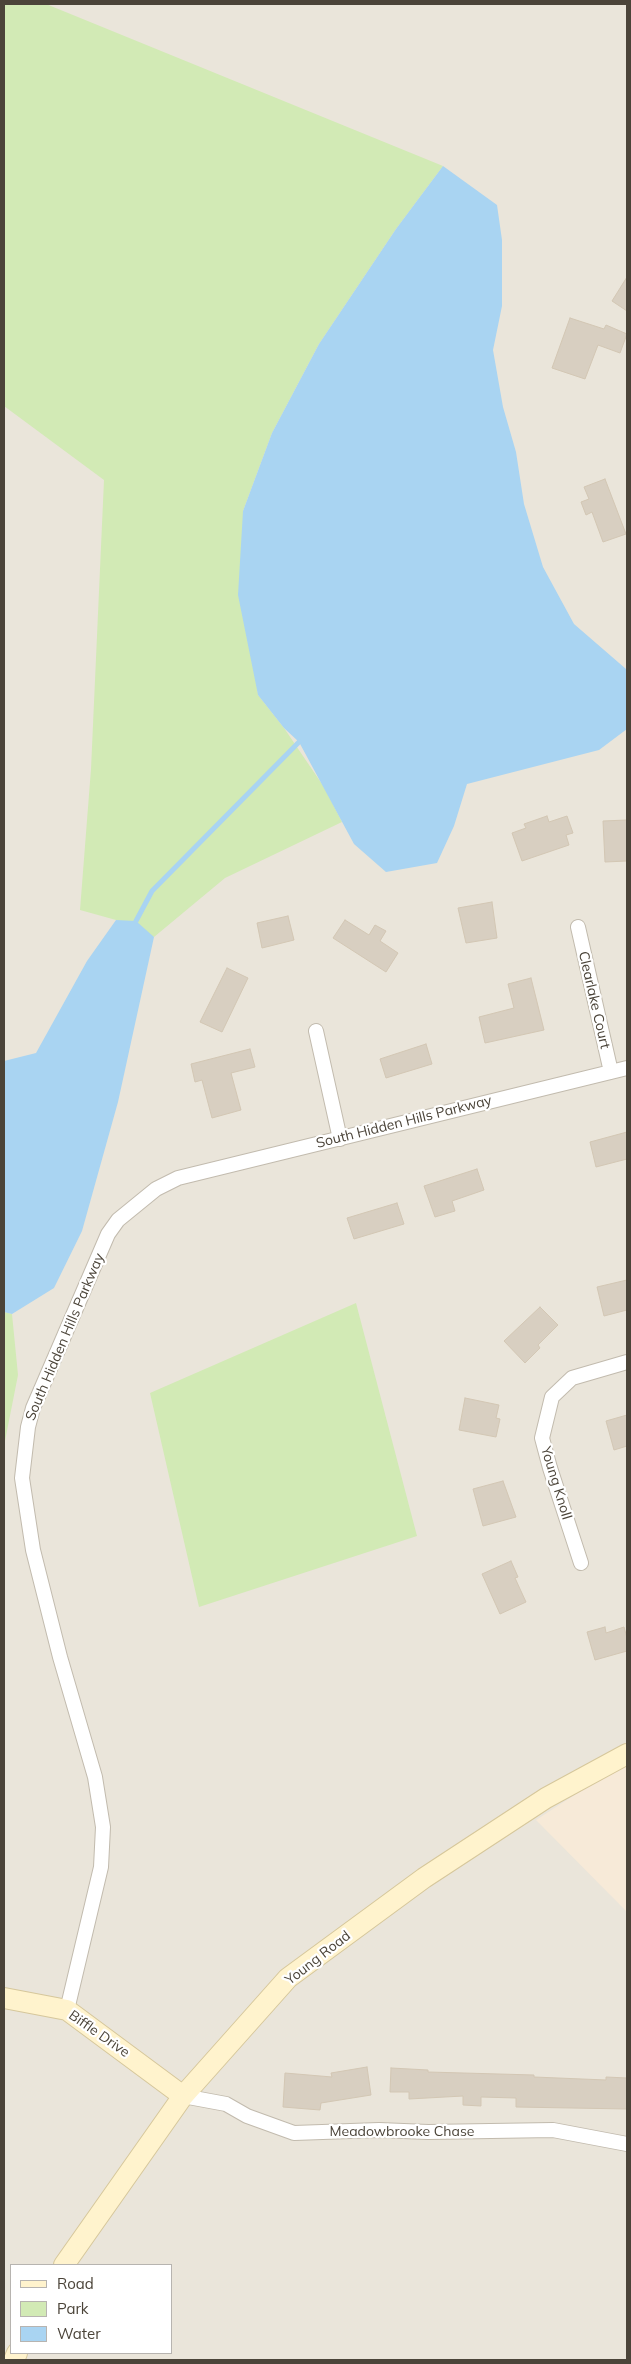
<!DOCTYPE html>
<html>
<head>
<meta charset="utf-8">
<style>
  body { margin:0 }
  #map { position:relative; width:631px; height:2364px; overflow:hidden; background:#f6f3ec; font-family:Mulish,sans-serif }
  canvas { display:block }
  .frame { position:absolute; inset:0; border:5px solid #4b4439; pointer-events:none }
  .legend { position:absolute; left:10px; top:2264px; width:162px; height:90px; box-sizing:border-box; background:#fff; border:1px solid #b7b4b0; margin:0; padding:6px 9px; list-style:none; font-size:15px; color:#4b4439 }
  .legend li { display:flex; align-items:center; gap:10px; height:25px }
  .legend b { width:25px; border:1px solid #b7b4b0 }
</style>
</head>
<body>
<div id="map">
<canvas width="631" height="2364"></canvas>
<div class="frame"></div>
<ul class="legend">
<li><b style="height:6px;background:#fff3cd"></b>Road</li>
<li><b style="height:14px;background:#d2eab5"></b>Park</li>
<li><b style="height:14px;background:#a9d4f2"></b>Water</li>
</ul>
</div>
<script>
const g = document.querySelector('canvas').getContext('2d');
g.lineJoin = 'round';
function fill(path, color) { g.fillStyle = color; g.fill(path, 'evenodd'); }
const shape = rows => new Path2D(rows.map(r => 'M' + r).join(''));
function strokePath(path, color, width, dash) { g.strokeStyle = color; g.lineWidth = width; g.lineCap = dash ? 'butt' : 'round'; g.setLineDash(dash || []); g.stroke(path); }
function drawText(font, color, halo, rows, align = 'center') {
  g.font = font + ' Mulish,sans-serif'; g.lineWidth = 4.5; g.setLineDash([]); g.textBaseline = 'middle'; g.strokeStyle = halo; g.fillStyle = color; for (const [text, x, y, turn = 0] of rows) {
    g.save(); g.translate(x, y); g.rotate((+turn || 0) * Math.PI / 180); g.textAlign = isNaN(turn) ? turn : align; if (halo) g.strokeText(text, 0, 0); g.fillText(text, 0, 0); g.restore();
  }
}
const residential = shape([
  [4,4,627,4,627,2360,4,2360],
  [11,2265,171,2265,171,2353,11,2353]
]);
const commercial = shape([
  [627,1761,627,1912,536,1820]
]);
const green = shape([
  [4,4,46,4,443,166,396,229,319,344,272,433,243,511,258,695,284,728,324,787,342,822,225,878,154,937,116,920,80,910,91,769,104,480,4,406],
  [356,1303,417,1536,199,1607,150,1393],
  [4,1312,12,1314,18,1375,4,1446]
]);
const water = shape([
  [443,166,497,205,502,240,502,306,493,350,503,407,516,452,524,504,543,567,574,624,626,669,627,729,599,750,467,784,454,826,437,863,386,872,354,844,299,742,284,728,258,695,238,595,243,511,272,433,319,344,396,229],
  [116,920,136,921,154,937,118,1102,82,1231,54,1288,12,1314,4,1312,4,1061,36,1053,87,961]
]);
const stream = shape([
  [136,921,152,891,299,742]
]);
const building = shape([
  [627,277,627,311,612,301,627,277],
  [570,318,604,329,606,325,627,334,620,353,598,345,585,379,552,368,570,318],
  [605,479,626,534,603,542,592,512,586,515,581,502,589,499,584,487,605,479],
  [547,816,549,822,567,816,573,833,566,835,569,845,522,861,512,833,526,828,524,824,547,816],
  [627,820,627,861,605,862,603,821,627,820],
  [492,902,497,938,466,943,458,908,492,902],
  [288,916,294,940,262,948,257,923,288,916],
  [345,920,369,935,375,925,386,931,380,941,398,953,386,972,333,938,345,920],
  [227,968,248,978,222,1032,200,1022,227,968],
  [531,978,544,1030,485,1043,479,1017,514,1008,508,984,531,978],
  [426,1044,432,1064,386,1078,380,1059,426,1044],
  [250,1049,255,1067,231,1073,241,1110,212,1118,202,1080,195,1082,191,1064,250,1049],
  [627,1132,627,1159,596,1167,590,1142,627,1132],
  [477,1169,484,1190,452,1201,455,1211,435,1217,424,1186,477,1169],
  [397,1203,404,1224,354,1239,347,1218,397,1203],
  [627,1280,627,1310,604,1316,597,1287,627,1280],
  [540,1307,558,1325,538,1345,540,1348,525,1363,504,1341,540,1307],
  [465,1398,499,1405,496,1418,500,1419,496,1437,459,1430,465,1398],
  [627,1415,627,1446,614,1450,606,1421,627,1415],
  [503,1481,516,1517,483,1526,473,1489,503,1481],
  [511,1561,518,1577,515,1578,526,1602,500,1614,482,1574,511,1561],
  [605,1627,606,1633,624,1627,627,1638,627,1651,595,1660,587,1632,605,1627],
  [367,2067,371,2095,321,2103,320,2110,283,2107,285,2073,332,2077,331,2073,367,2067],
  [391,2068,428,2070,428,2072,534,2075,534,2077,606,2080,606,2077,627,2078,627,2109,516,2107,516,2098,481,2097,481,2106,463,2105,463,2096,409,2099,409,2092,390,2092,391,2068]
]);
const street = shape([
  [578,927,611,1072],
  [316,1031,340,1139],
  [581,1563,550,1468,542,1438,552,1397,572,1378,627,1362],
  [67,2010,101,1867,103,1827,95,1777,60,1657,33,1550,22,1478,28,1427,33,1408,108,1234,118,1220,156,1189,178,1178,627,1068],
  [183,2096,226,2104,247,2116,294,2133,379,2130,428,2132,553,2130,627,2144]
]);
const secondary = shape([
  [4,1998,67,2010,183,2096],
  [64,2265,183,2096,288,1978,424,1878,546,1798,627,1754],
  [14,2360,17,2353]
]);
const streetNames = [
  ["Clearlake Court",594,1000,77],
  ["South Hidden Hills Parkway",404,1122,-14],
  ["South Hidden Hills Parkway",65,1337,-67],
  ["Young Knoll",556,1483,73],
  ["Young Road",318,1958,-38],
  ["Biffle Drive",99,2034,35],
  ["Meadowbrooke Chase",402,2132]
];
fill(residential, '#eae5da');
fill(commercial, '#f7ead8');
fill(green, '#d2eab5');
fill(water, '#a9d4f2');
strokePath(stream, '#a9d4f2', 5);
fill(building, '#d8cfc1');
strokePath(building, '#d3c7b4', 1);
strokePath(street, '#c2bbae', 16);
strokePath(secondary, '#d6c79b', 22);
strokePath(street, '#fff', 14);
strokePath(secondary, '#fff3cd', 20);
drawText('14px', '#4b4439', '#fff', streetNames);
</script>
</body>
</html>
